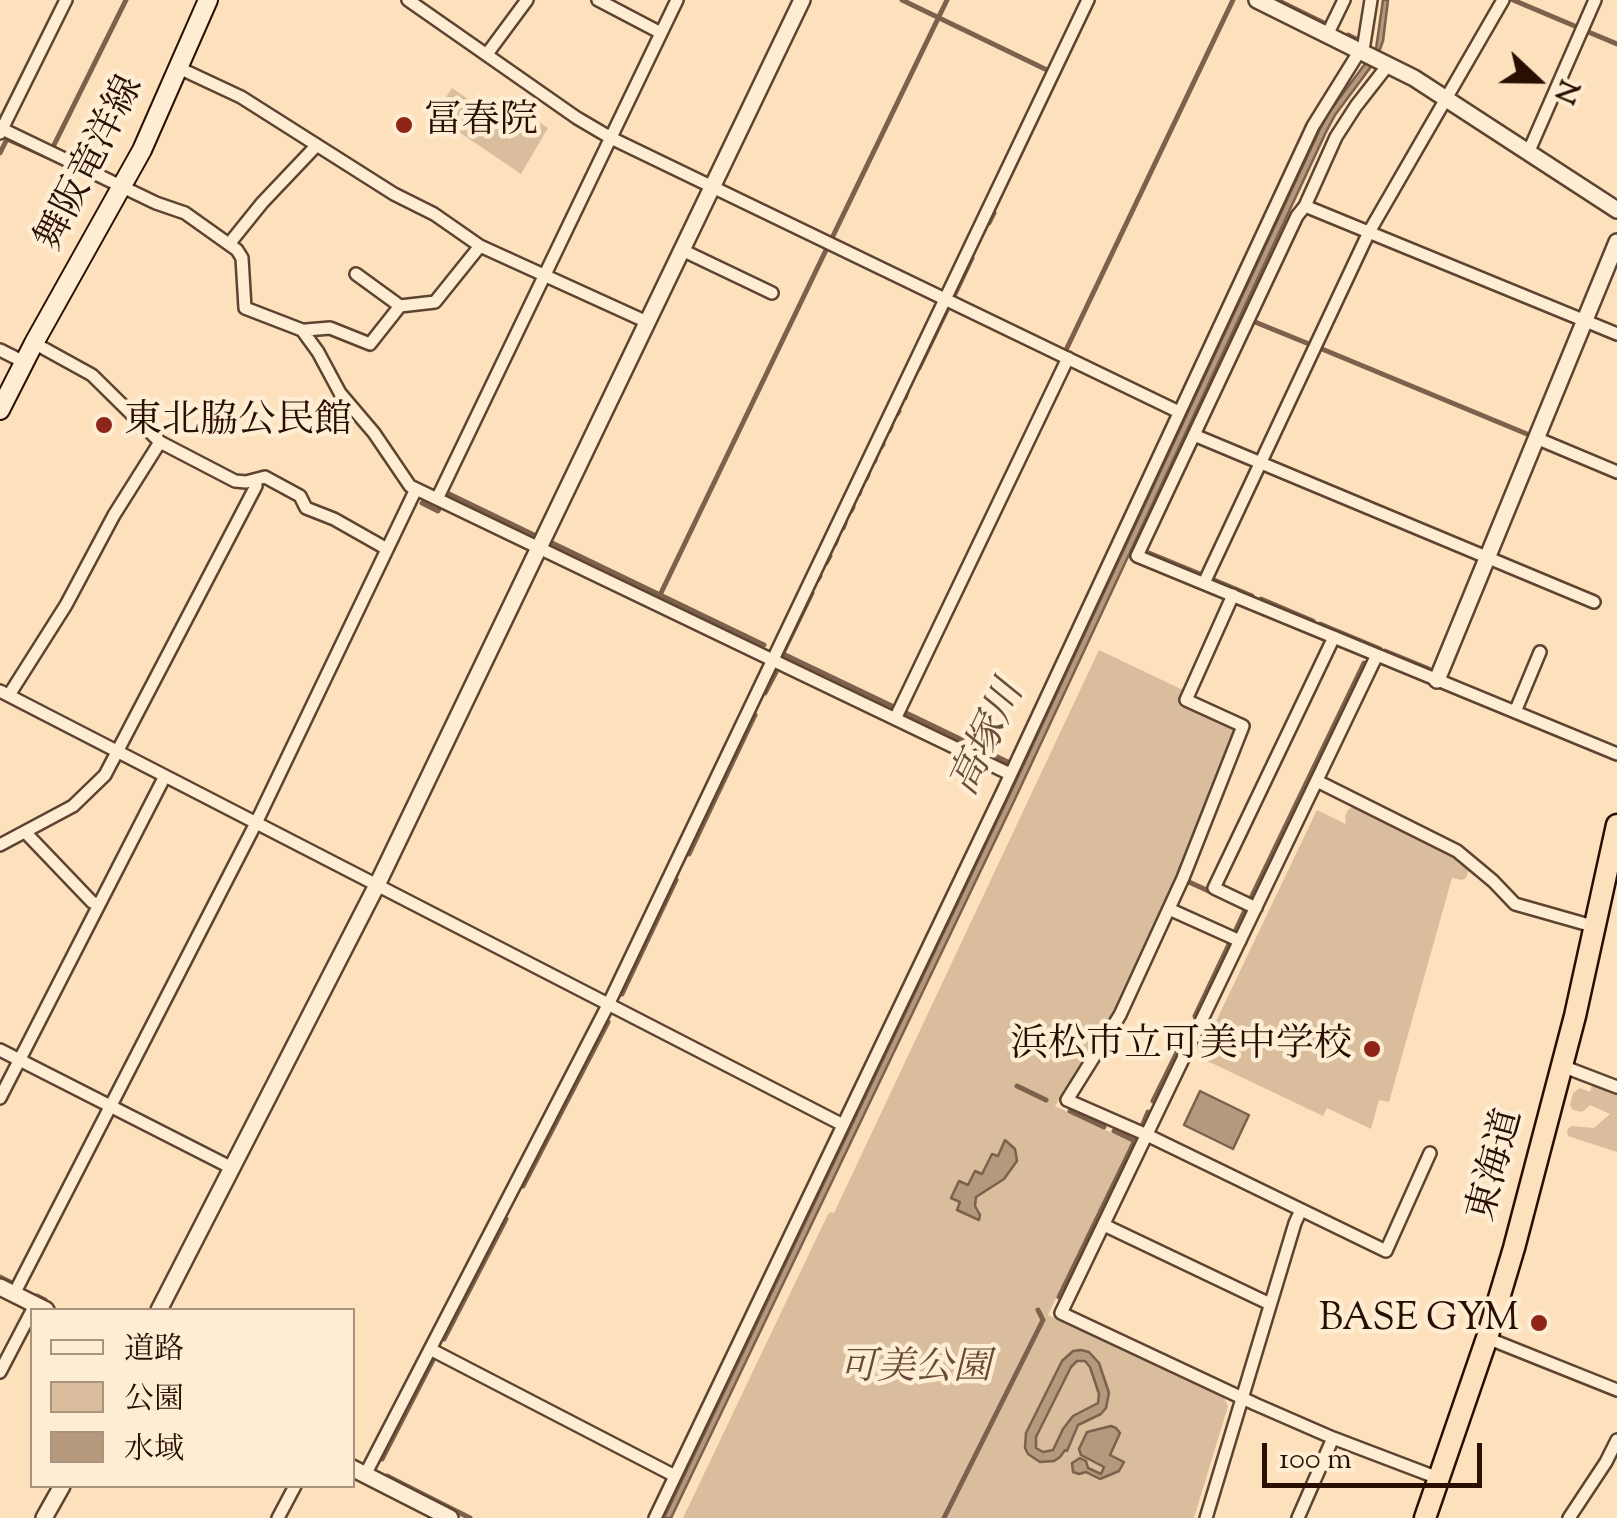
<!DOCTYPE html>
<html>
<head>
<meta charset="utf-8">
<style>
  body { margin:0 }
  #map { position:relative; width:1617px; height:1518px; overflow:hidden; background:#fde1bc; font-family:"Sorts Mill Goudy","Noto Serif JP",serif }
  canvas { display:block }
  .legend { position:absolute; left:30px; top:1308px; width:325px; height:180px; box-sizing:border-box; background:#feecd3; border:2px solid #a9937f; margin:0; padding:12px 18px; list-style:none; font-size:30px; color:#290e02 }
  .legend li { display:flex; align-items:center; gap:20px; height:50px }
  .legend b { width:50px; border:2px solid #a9937f }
  .north { position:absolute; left:1487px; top:30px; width:100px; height:100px; -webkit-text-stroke:8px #feecd3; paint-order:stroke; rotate:112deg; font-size:28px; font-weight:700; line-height:40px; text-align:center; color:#290e02 }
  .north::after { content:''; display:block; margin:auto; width:35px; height:45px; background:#290e02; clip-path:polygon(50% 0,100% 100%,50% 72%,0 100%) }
  .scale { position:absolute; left:1262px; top:1443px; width:220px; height:45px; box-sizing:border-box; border:5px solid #290e02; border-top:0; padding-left:12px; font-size:30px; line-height:35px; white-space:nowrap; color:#290e02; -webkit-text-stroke:8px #feecd3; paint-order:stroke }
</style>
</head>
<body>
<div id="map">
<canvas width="1617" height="1518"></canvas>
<ul class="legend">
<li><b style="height:12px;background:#feecd3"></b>道路</li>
<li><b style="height:28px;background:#d9bd9c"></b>公園</li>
<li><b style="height:28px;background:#b5997d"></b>水域</li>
</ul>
<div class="north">N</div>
<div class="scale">100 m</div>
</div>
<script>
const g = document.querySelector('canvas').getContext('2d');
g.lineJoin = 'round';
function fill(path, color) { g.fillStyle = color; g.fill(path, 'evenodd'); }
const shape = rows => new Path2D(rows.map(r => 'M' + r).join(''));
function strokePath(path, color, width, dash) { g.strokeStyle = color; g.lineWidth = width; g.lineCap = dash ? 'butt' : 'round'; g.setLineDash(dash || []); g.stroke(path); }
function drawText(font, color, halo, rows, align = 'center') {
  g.font = font + ' "Sorts Mill Goudy","Noto Serif JP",serif'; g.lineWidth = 9; g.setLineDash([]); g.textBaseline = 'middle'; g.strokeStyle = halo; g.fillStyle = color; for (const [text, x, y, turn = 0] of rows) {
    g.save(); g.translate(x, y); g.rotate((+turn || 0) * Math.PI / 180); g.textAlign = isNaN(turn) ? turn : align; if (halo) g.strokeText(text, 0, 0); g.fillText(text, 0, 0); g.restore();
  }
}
const green = shape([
  [452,88,478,106,536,127,539,122,548,128,521,174,434,115],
  [1099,650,1183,690,1179,704,1235,729,1177,875,1114,1012,1055,1106,1131,1142,1048,1315,1224,1398,1228,1406,1194,1518,683,1518,828,1214,831,1212,834,1213],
  [1353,807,1358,807,1454,855,1469,870,1466,878,1462,880,1452,878,1389,1102,1379,1100,1371,1129,1327,1108,1323,1116,1199,1057,1317,810,1346,824,1345,816,1348,810],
  [1593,1082,1617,1093,1617,1152,1568,1136,1567,1130,1571,1126,1594,1128,1610,1114,1590,1105,1582,1112,1573,1110,1570,1105,1573,1093,1580,1088,1590,1092]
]);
const water = shape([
  [1383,0,1388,0,1383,41,1376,60,1335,115,1326,132,1015,799,671,1518,664,1518,1009,796,1320,129,1330,111,1376,49,1383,0],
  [1200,1091,1249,1115,1233,1149,1184,1125,1200,1091],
  [1005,1140,1015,1149,1017,1161,1004,1179,976,1197,975,1206,980,1215,979,1220,957,1210,960,1202,951,1198,959,1181,968,1185,975,1171,982,1174,992,1154,998,1156,1005,1140],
  [1081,1350,1089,1352,1099,1363,1109,1393,1106,1408,1101,1414,1078,1425,1067,1451,1065,1450,1060,1457,1054,1461,1040,1462,1028,1454,1025,1448,1026,1433,1062,1361,1073,1351,1081,1350],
  [1077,1361,1085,1361,1090,1367,1099,1394,1098,1403,1073,1416,1063,1429,1053,1450,1043,1452,1036,1448,1036,1437,1071,1367,1077,1361],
  [1111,1426,1116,1428,1120,1433,1110,1455,1124,1462,1119,1471,1100,1479,1086,1472,1079,1474,1073,1472,1072,1463,1080,1458,1086,1461,1088,1468,1101,1474,1104,1467,1081,1455,1079,1449,1087,1432,1111,1426]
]);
const stream = shape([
  [902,0,1047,70],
  [1277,0,1326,24],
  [1513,0,1577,27],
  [1586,31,1617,44],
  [1348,35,1358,40],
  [52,149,126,0],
  [0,153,7,139,48,157],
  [989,223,994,213],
  [832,238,947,0],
  [955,294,972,258],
  [1255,322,1309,344],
  [1322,349,1527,434],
  [1066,350,1233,0],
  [919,368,947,310],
  [905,398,907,392],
  [897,414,899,411],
  [889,431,891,427],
  [881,447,883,444],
  [874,462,875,460],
  [866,479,868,475],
  [859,494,860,491],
  [446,495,447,493,536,536],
  [422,503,438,511,439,509],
  [851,511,853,507],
  [843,528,845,523],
  [550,542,764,645],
  [835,544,837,539],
  [1149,553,1200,574],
  [826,563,830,556],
  [818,579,820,576],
  [1214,580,1252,596],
  [660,595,827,248],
  [1261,599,1313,621],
  [1320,624,1380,649],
  [1385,651,1429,669],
  [781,653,896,708],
  [783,653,812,593],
  [765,693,776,672],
  [904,712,1010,763],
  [689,854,755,715],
  [1189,882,1213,893],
  [1250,900,1364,663],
  [1234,934,1246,908],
  [622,994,676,880],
  [1195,1016,1231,940],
  [1017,1086,1046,1100],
  [1153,1101,1187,1032],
  [1070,1111,1104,1127],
  [1143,1124,1148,1112],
  [1114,1131,1135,1141],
  [523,1186,608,1022],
  [0,1277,14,1284],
  [37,1296,45,1300],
  [1059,1297,1135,1140],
  [444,1339,506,1219],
  [352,1458,353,1459],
  [382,1459,433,1360],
  [387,1476,470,1518],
  [944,1518,1043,1320,1038,1310]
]);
const minor = shape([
  [408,0,577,118,611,138,1179,412],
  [598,0,661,33],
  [1327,35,1344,0],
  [487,54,527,0],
  [1388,65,1356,106,1336,137,1305,206,1297,216,1137,556,1617,754],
  [179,68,241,97,394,194,434,214,480,246,647,322],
  [0,128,156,203,185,213,237,250,242,258,245,308,302,330,318,352,340,393,374,433,410,486,1010,774],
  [0,133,66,0],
  [1528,153,1595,0],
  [1305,206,1617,334],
  [229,244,262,203,317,145],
  [682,250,772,293],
  [356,274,400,306],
  [304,332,306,330,330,328,370,344,400,306,435,302,480,246],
  [34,343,92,375,160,442,235,481,246,482,265,477,300,496,306,508,334,519,387,549],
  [0,350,24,362],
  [1194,435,1594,602],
  [1536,438,1617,472],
  [437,499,677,0],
  [1204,583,1369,232,1503,0],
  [1233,595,1186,700,1243,726,1183,878,1120,1015,1067,1100,1147,1135,1386,1251,1430,1153],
  [1377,655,1061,1313,1255,1404,1333,1438,1438,1478],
  [0,691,843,1125],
  [9,695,66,605,114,515,160,442],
  [1515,712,1540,652],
  [895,719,1068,358],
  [1317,781,1457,851,1493,881,1515,904,1596,927],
  [25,832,92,902,99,905],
  [0,845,73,806,105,775,256,486,254,480],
  [1256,908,1214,888,1334,637],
  [1169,909,1240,941],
  [0,1050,232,1168],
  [1562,1066,1617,1087],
  [0,1098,165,776],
  [1104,1225,1270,1304],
  [14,1294,256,823,416,489],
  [1487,1338,1617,1390],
  [430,1349,675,1476],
  [0,1372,35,1305],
  [365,1475,608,1005,1088,0],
  [278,1518,295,1486],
  [655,1518,1002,793,1313,126,1364,44,1371,0],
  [1206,1518,1295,1223,1301,1210],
  [1298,1518,1333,1438],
  [1569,1518,1606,1462,1617,1440]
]);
const tertiary = shape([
  [1257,0,1414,78,1617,210],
  [1437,680,1617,242],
  [0,1287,46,1310],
  [159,1310,377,885,802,0],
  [352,1468,450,1518],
  [44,1518,62,1486]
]);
const secondary = shape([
  [0,410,34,343,142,150,208,0]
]);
const trunk = shape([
  [1425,1518,1487,1338,1514,1248,1575,1016,1617,825]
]);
const markers = [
  [404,125,10,"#8f2418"],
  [104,425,10,"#8f2418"],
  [1372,1049,10,"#8f2418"],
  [1539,1323,10,"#8f2418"]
];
const poiNames = [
  ["冨春院",424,125],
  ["東北脇公民館",124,425],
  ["浜松市立可美中学校",1352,1049,"right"],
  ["BASE GYM",1519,1323,"right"]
];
const streetNames = [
  ["舞阪竜洋線",93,165,-63],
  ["東海道",1499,1166,-75]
];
const parkNames = [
  ["可美公園",915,1372]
];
const waterNames = [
  ["高塚川",991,740,-65]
];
fill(green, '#d9bd9c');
fill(water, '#b5997d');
strokePath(water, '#7d614c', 2.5);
strokePath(stream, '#7d614c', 5);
strokePath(minor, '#5e4330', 16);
strokePath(tertiary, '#5e4330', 20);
strokePath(secondary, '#290e02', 22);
strokePath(trunk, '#290e02', 25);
strokePath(minor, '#feecd3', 11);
strokePath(tertiary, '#feecd3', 15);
strokePath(secondary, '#feecd3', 18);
strokePath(trunk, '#fde1bc', 20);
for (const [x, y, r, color] of markers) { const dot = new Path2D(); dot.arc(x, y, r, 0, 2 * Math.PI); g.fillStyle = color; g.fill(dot); strokePath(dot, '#feecd3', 4); }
drawText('38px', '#290e02', '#feecd3', poiNames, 'left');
drawText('38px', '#290e02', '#feecd3', streetNames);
drawText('italic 38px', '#674b38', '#feecd3', parkNames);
drawText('italic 40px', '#684d39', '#feecd3', waterNames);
</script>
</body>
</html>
